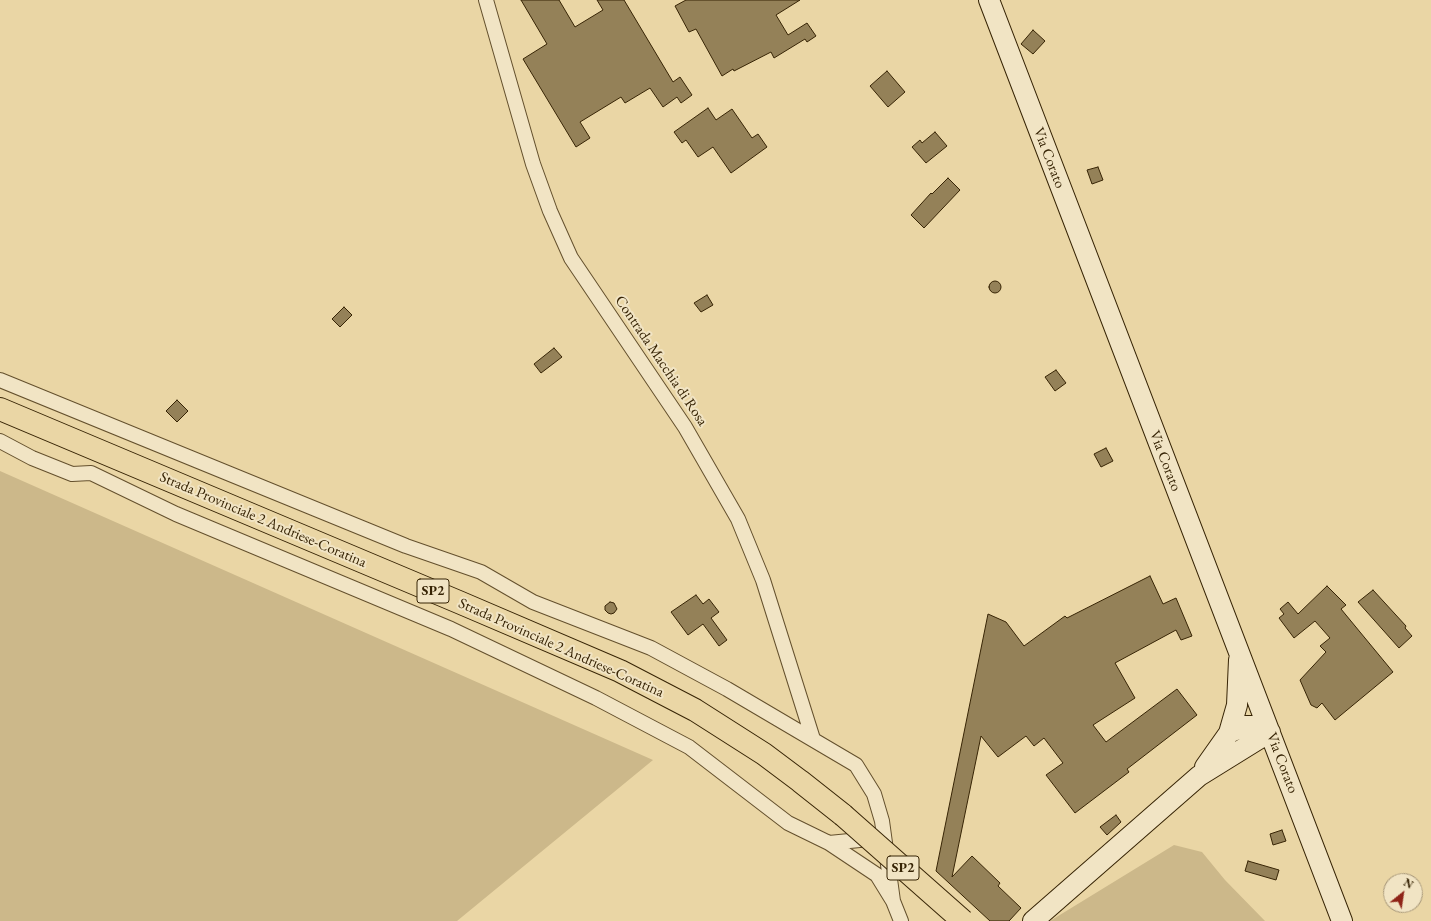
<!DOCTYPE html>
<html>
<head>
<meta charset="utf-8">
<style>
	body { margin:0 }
	#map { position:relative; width:1431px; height:921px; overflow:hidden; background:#ead6a5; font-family:"EB Garamond",serif }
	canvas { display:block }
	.north { position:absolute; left:1383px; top:873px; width:40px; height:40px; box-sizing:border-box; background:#f1e4c4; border:1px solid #a79778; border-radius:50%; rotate:30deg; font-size:11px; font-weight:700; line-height:16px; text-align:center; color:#372405 }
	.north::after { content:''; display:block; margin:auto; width:14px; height:18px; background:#8f2418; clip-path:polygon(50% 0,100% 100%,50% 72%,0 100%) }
</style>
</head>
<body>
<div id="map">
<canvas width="1431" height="921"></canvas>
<div class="north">N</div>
</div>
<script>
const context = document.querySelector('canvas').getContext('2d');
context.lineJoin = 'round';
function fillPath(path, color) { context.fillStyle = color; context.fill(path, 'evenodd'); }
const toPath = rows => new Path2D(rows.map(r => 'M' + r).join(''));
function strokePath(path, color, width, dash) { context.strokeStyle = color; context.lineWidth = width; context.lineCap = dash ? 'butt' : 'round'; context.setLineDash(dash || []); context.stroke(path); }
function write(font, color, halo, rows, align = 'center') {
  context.font = font + ' "EB Garamond",serif'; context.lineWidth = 4; context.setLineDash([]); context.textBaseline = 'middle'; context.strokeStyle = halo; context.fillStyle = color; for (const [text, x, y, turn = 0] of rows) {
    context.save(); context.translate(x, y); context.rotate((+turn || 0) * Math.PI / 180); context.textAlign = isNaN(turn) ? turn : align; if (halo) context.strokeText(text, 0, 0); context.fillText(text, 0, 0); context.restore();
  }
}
fillPath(toPath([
	[0,471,653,760,457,921,0,921],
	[1174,845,1202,852,1225,880,1265,921,1050,921]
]), '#ccb88a');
const building = toPath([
	[521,0,559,0,575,27,603,10,597,0,624,0,673,82,680,77,692,95,681,103,677,97,663,107,650,88,625,103,621,97,580,122,590,138,576,147,523,59,547,44,521,0],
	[686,0,800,0,776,15,788,35,807,23,816,36,807,42,805,39,774,58,771,52,734,71,733,69,722,76,696,29,689,32,675,6,686,0],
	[1033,30,1045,41,1033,54,1021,44,1033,30],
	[887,71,905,92,888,107,870,86,887,71],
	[708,108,716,120,732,109,752,138,758,134,767,147,731,173,713,147,698,157,686,140,682,143,674,132,708,108],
	[935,132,947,146,926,163,912,147,920,140,922,143,935,132],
	[1098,167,1103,180,1092,184,1087,170,1098,167],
	[948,178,960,190,924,228,911,215,931,193,932,194,948,178],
	'989 287a6 6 0 1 1 12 0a6 6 0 1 1-12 0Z',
	[707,295,713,305,701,312,694,303,707,295],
	[344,307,352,315,340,327,332,319,344,307],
	[554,348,562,357,541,373,534,364,554,348],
	[1056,370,1066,383,1055,391,1045,377,1056,370],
	[177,400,188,411,177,422,166,411,177,400],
	[1106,448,1113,461,1101,467,1094,454,1106,448],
	[1150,576,1163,604,1176,598,1192,636,1181,640,1176,630,1115,663,1135,698,1093,725,1106,742,1177,689,1197,715,1127,769,1129,772,1075,813,1046,775,1063,763,1044,738,1034,746,1026,736,998,757,981,736,952,877,972,856,1000,883,998,886,1021,908,1009,921,990,921,936,871,988,614,1006,622,1024,646,1065,616,1067,618,1150,576],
	[1327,586,1346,605,1341,609,1393,672,1335,720,1322,703,1317,708,1311,705,1300,680,1326,652,1320,646,1330,638,1315,621,1294,638,1279,618,1284,614,1280,609,1288,602,1298,614,1327,586],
	[1373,590,1406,626,1405,628,1412,636,1399,648,1358,602,1373,590],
	[696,595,703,604,709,599,719,612,711,618,727,640,719,646,703,624,688,635,671,612,696,595],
	[610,602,614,603,617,609,614,613,611,614,608,613,605,610,605,606,610,602],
	[1116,815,1121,822,1107,835,1100,827,1116,815],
	[1282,830,1286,841,1273,845,1270,834,1282,830],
	[1248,861,1279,870,1276,880,1245,871,1248,861]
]);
fillPath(building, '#948158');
strokePath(building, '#372405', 1);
const street = toPath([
	[486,0,533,164,550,211,571,258,685,427,738,519,763,580,813,739],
	[0,380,406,546,481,572,533,602,651,648,727,689,856,765,874,794,882,821,893,901],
	[0,441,32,458,72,474,91,473,176,514,451,629,596,698,689,747,788,823,829,843,870,839,872,836],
	[829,843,877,875,893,901,901,921]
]);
const secondary = toPath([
	[989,0,1342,921],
	[1229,733,1244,726,1257,726,1270,732],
	[1205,767,1229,733,1237,705,1239,660],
	[1033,921,1199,776,1270,732]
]);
const primary = toPath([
	[0,409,461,603,620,671,695,710,764,754,800,781,843,815]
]);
strokePath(street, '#64502d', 16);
strokePath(secondary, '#372405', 22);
strokePath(primary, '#372405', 24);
strokePath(street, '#f1e4c4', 14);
strokePath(secondary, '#f1e4c4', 20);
strokePath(primary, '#ead6a5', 22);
const primaryBridge = toPath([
	[843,815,963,921]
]);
strokePath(primaryBridge, '#372405', 24, []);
strokePath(primaryBridge, '#ead6a5', 22);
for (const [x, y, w] of [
	[433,591,32],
	[903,868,32]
]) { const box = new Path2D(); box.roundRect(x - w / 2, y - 12, w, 24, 3); context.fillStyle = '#f1e4c4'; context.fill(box); strokePath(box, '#372405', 1); }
write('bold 14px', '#372405', null, [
	["SP2",433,591],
	["SP2",903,868]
]);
write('15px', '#372405', '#f1e4c4', [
	["Via Corato",1049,158,69],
	["Contrada Macchia di Rosa",661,361,56],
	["Via Corato",1165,461,69],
	["Strada Provinciale 2 Andriese-Coratina",263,520,23],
	["Strada Provinciale 2 Andriese-Coratina",561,648,24],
	["Via Corato",1282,763,69]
]);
</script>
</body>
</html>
